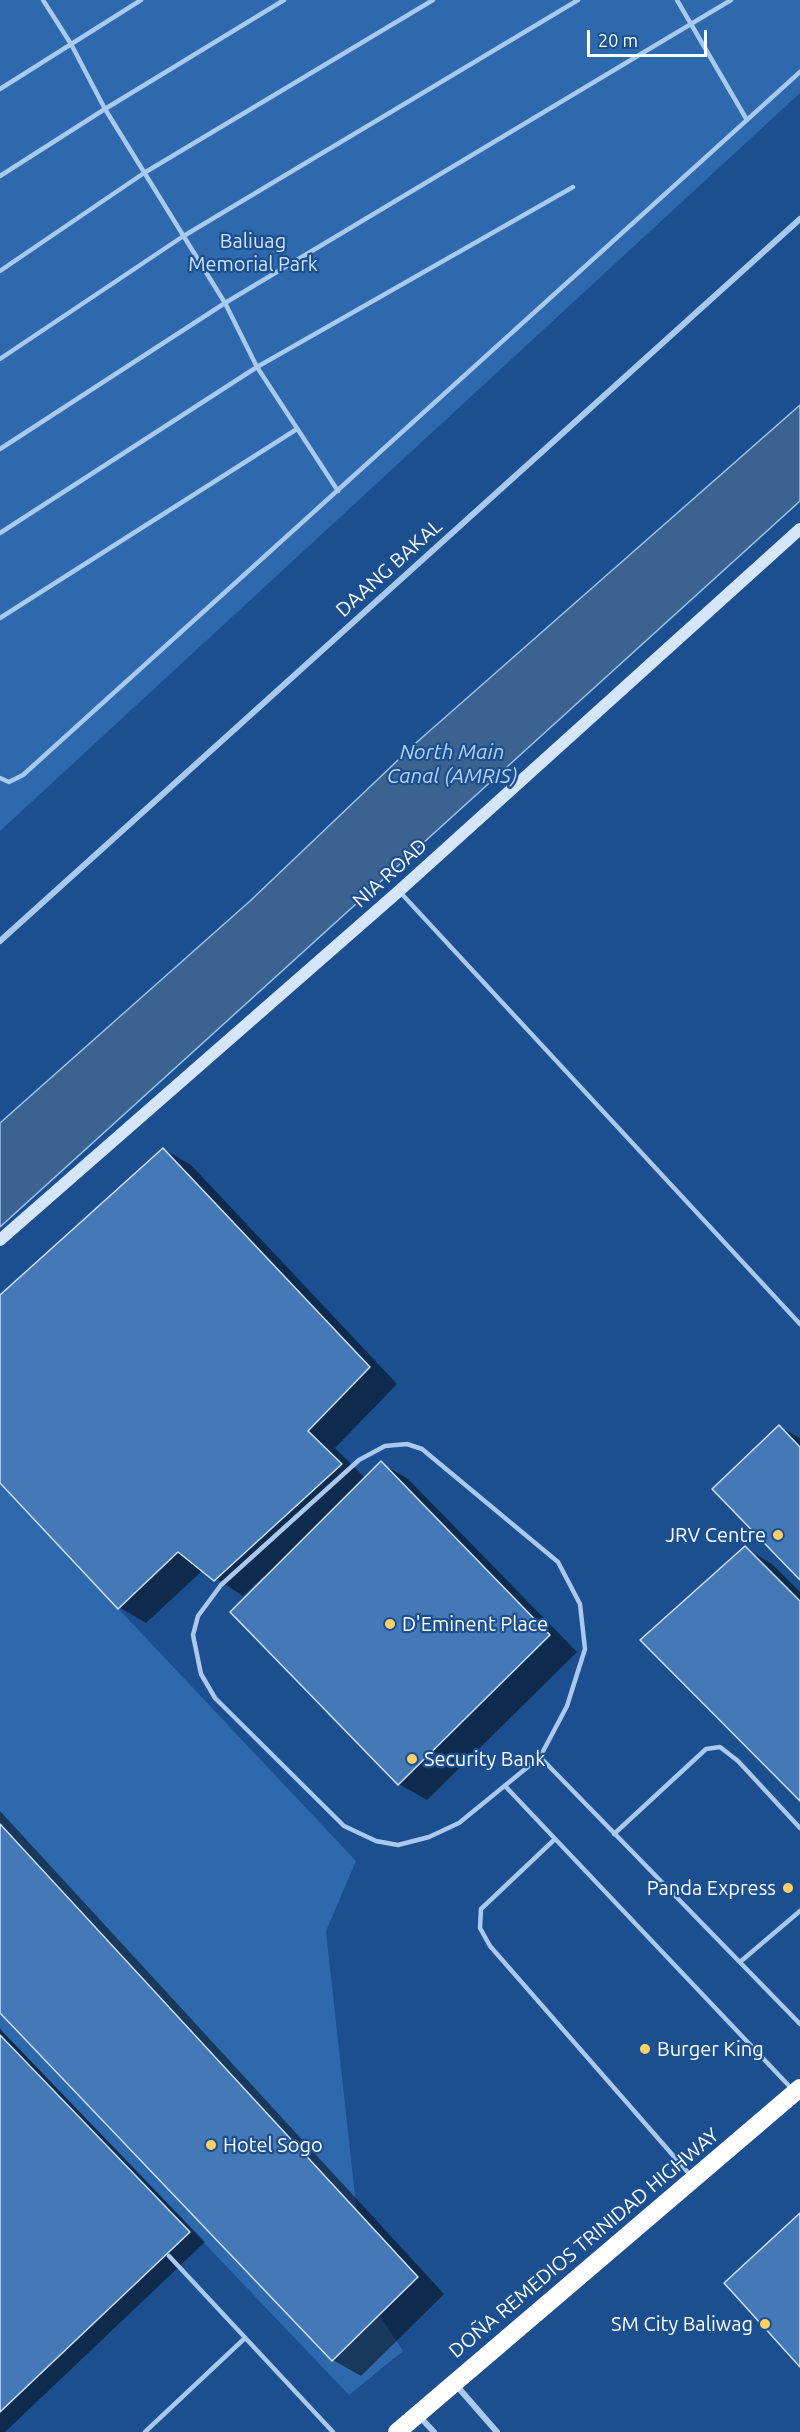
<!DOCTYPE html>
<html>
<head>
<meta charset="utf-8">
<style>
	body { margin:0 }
	#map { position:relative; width:800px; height:2432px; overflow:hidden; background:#1b4f8f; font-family:Ubuntu,sans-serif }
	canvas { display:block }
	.scale { position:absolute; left:587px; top:30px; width:120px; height:27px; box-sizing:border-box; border:3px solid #fff; border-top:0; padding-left:8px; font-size:18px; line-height:21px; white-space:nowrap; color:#fff; -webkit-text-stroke:4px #1b4f8f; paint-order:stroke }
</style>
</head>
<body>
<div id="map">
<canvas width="800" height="2432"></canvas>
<div class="scale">20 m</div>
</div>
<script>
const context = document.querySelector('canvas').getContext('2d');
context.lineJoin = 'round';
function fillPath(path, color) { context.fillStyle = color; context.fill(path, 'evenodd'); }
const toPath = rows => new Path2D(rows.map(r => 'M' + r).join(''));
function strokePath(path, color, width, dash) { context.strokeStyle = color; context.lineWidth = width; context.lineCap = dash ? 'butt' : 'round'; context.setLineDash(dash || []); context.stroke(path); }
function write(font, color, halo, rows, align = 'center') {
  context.font = font + ' Ubuntu,sans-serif'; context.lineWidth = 4.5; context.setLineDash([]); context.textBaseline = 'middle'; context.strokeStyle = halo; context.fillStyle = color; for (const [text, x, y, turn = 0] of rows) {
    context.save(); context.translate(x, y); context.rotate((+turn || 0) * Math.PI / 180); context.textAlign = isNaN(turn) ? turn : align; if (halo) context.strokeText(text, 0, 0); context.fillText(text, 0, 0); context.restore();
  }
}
fillPath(toPath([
	[0,0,800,0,800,93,0,831],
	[0,1483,356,1861,326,1931,359,2232,363,2290,403,2351,349,2395,0,2029]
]), '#2e69ad');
const water = toPath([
	[800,405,800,501,0,1227,0,1123,250,901,417,742,800,405]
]);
fillPath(water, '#3c6290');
strokePath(water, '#9cc4f0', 1.5);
fillPath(toPath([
	[163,1149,191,1165,397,1384,335,1448,365,1478,381,1463,408,1479,577,1652,427,1800,399,1784,232,1612,266,1578,264,1576,243,1596,203,1570,146,1623,119,1607,0,1481,0,1297],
	[779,1427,800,1438,800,1578],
	[745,1548,772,1564,800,1592,800,1799],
	[0,1811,444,2294,361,2376,333,2360,0,2011],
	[0,2029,205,2242,5,2432,0,2432]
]), '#0007');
const building = toPath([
	[163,1148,370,1367,308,1431,342,1464,214,1581,178,1552,118,1609,0,1483,0,1295,163,1148],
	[779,1425,800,1447,800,1580,712,1489,779,1425],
	[381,1461,550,1635,398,1785,230,1612,381,1461],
	[745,1546,800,1601,800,1801,640,1640,745,1546],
	[0,1824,418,2277,332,2361,0,2013,0,1824],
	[0,2035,190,2232,0,2412,0,2035],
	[800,2213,800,2367,724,2283,800,2213]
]);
fillPath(building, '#4478b7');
strokePath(building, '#cfe3fa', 1.5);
strokePath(toPath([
	[43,0,71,44,105,109,225,303,257,367,338,491],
	[677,0,747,120],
	[0,89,141,0],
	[0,176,105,109,284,0],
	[0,271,144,173,433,0],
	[0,359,182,237,578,0],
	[0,449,225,303,731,0],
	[0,533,257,367,573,187],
	[0,618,297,429],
	[0,778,9,782,23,775,800,72],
	[399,891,800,1324],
	[407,1444,422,1449,558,1562,580,1604,585,1649,567,1706,540,1757,459,1823,429,1837,398,1845,376,1841,344,1826,215,1698,201,1674,193,1635,198,1616,221,1585,359,1460,385,1446,407,1444],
	[540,1757,800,2024],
	[506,1787,793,2090],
	[614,1834,706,1749,720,1747,738,1761,800,1828],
	[555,1839,481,1909,480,1928,490,1946,691,2176],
	[740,1962,800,1911],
	[169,2256,333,2432],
	[145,2432,245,2338]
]), '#a9c9ee', 4.5);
strokePath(toPath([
	[0,941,800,219],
	[456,2385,497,2432],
	[420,2417,434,2432]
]), '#a9c9ee', 6);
strokePath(toPath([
	[0,1240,399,891,800,529]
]), '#d6e6fa', 12);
strokePath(toPath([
	[397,2432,800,2088]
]), '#fff', 18);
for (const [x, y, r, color] of [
	[778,1535,6,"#ffd166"],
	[390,1624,6,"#ffd166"],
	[412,1759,6,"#ffd166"],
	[788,1888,6,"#ffd166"],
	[645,2049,6,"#ffd166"],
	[211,2145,6,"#ffd166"],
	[765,2324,6,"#ffd166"]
]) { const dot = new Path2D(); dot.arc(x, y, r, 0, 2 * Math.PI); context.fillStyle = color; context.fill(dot); strokePath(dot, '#1b4f8f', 2); }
write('20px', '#cfe3fa', '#1b4f8f', [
	["Baliuag",253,241],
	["Memorial Park",253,264]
]);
write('20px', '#fff', '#1b4f8f', [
	["DAANG BAKAL",389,568,-42],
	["NIA ROAD",390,873,-42],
	["DOÑA REMEDIOS TRINIDAD HIGHWAY",584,2243,-40]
]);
write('20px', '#fff', '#1b4f8f', [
	["JRV Centre",766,1535,"right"],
	["D'Eminent Place",402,1624],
	["Security Bank",424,1759],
	["Panda Express",776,1888,"right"],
	["Burger King",657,2049],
	["Hotel Sogo",223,2145],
	["SM City Baliwag",753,2324,"right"]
], 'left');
write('italic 21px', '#b5d3f5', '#1b4f8f', [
	["North Main",452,752],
	["Canal (AMRIS)",452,776]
]);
</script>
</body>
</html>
